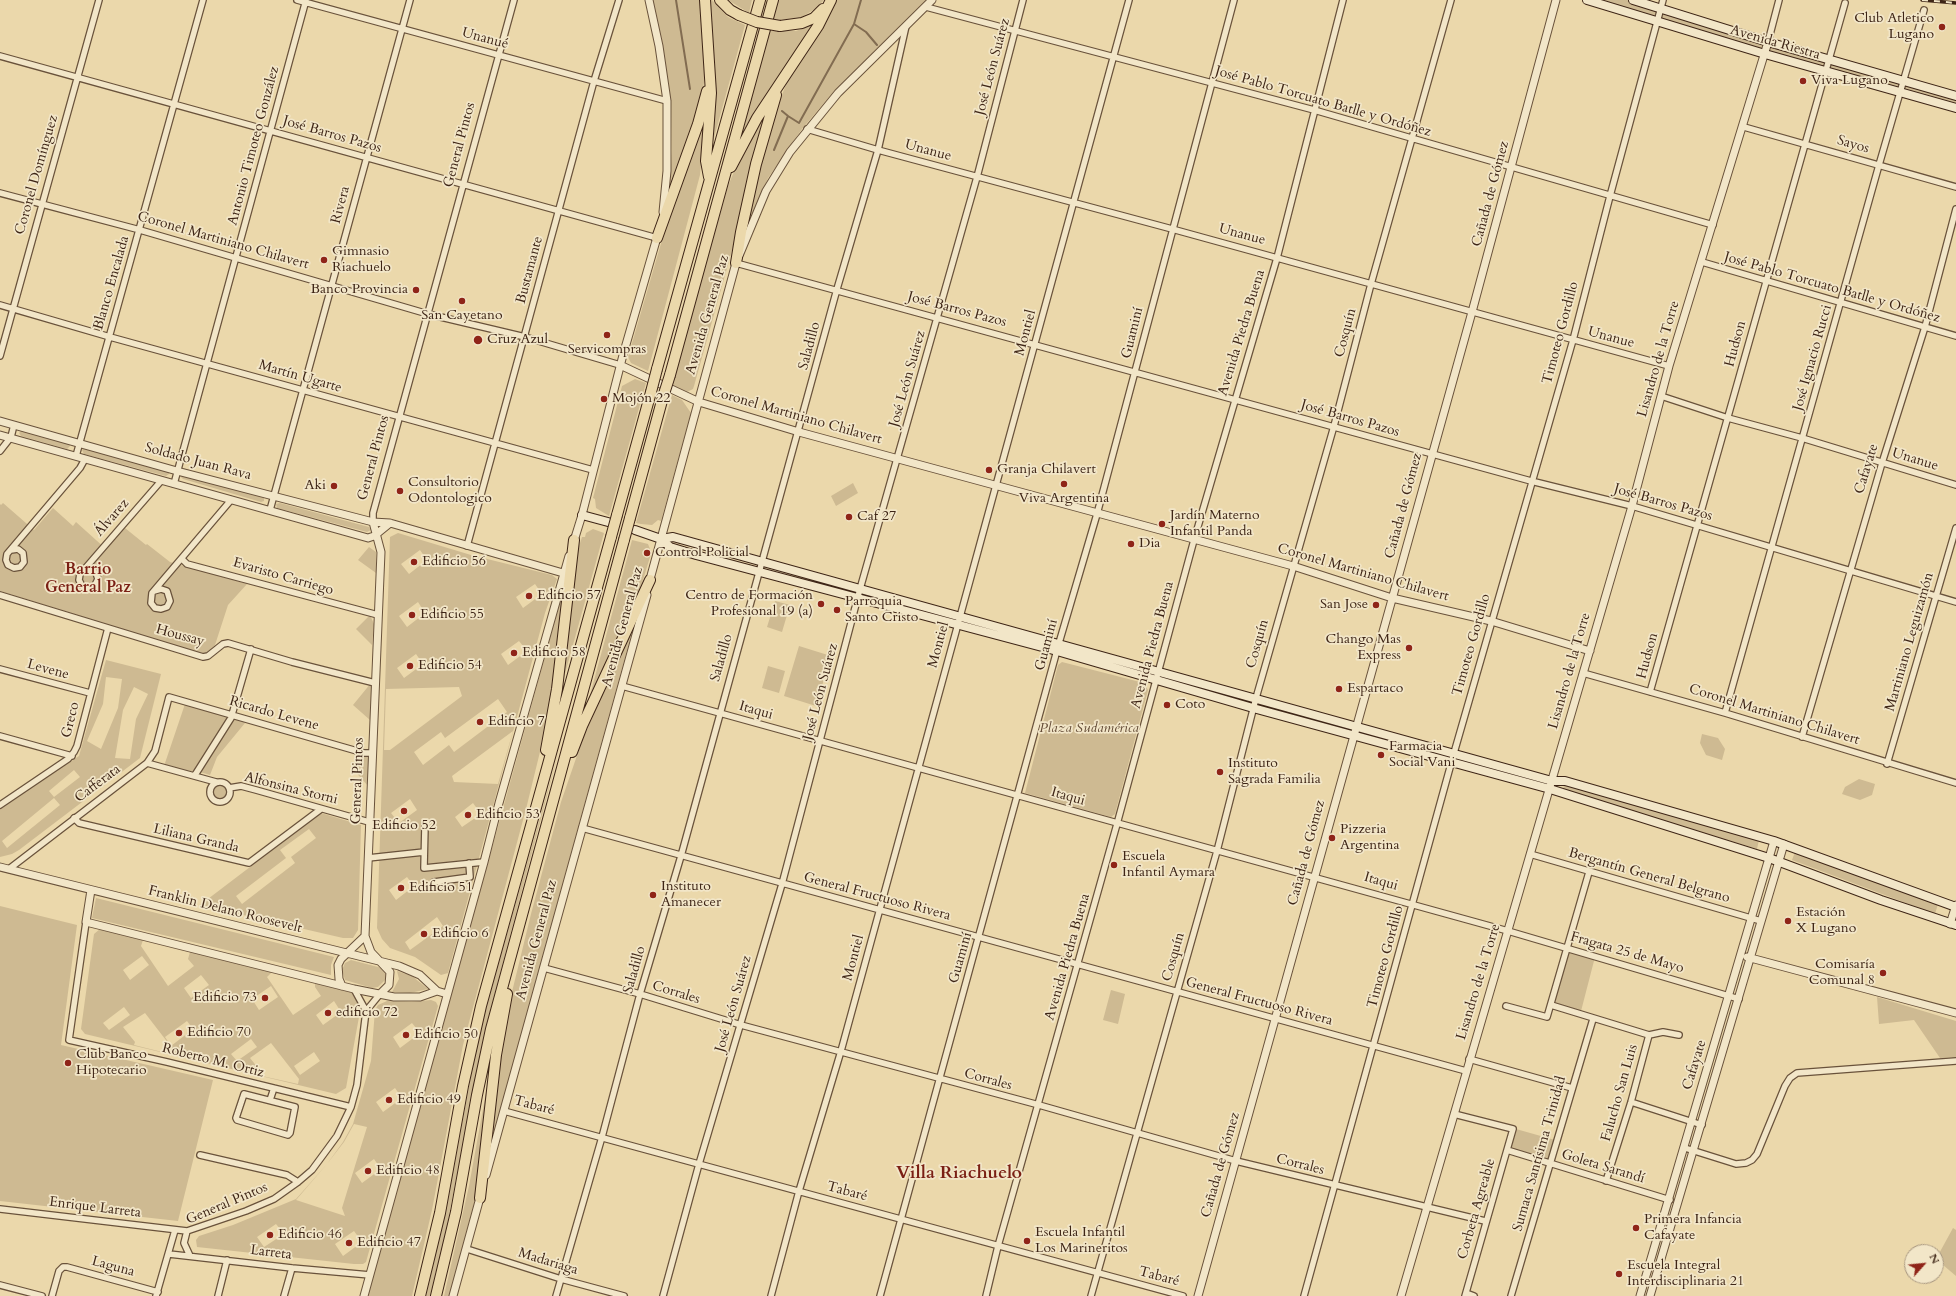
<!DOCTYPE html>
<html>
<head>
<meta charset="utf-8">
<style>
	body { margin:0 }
	#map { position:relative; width:1956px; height:1296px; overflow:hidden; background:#ebd8ab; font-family:Cardo,serif }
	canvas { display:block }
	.north { position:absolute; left:1904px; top:1244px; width:40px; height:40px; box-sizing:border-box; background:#f2e6c8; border:1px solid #aa9981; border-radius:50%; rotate:63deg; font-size:11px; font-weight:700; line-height:16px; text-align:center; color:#3e2516 }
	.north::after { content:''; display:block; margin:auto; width:14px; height:18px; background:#8f2418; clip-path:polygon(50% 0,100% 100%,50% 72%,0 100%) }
</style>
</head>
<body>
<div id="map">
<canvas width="1956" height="1296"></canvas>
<div class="north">N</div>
</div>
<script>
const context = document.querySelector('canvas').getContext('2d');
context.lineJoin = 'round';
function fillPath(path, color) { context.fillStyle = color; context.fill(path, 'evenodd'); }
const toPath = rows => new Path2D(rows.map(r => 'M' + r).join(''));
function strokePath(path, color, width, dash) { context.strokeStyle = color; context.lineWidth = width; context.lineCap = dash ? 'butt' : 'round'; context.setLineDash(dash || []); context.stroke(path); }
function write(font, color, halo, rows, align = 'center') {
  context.font = font + ' Cardo,serif'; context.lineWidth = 3.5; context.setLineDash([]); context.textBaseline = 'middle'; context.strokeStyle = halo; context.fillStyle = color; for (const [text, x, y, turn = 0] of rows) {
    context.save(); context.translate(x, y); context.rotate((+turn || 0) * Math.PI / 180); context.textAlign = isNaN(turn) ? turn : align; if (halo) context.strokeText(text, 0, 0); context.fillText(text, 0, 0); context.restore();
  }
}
fillPath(toPath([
	[653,0,702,0,706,68,701,104,669,196,672,151,671,102,663,45],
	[710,0,712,0,728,17,745,25,711,149,715,105,715,69],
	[728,0,752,0,749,13],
	[777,0,824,0,815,9,802,17,780,20,771,19],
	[836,0,927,0,835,90,802,129,768,178,745,234,759,167,776,110,787,82,824,24],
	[1587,0,1633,0,1956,96,1956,108],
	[814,24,734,155,768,31,796,31],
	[707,103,700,175,648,371,631,363,628,357,662,240],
	[767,108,734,243,694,386,693,389,687,392,672,385,728,186,741,155],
	[635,379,646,383,609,516,596,508,595,499,593,498,622,386],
	[672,395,682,400,691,413,661,521,658,520,652,525,641,524,636,523],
	[22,430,69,443,70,446,67,449,21,436,19,433],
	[84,448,169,472,169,474,166,476,84,454,82,450],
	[183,474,264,497,264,501,261,502,183,479,180,476],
	[853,483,858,493,836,506,831,496],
	[3,503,34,530,53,508,73,526,76,522,106,549,125,528,146,545,147,544,170,562,247,584,228,605,215,645,207,653,201,654,0,591,0,504,1,505],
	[280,503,369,527,371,530,367,532,277,508,276,504],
	[593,529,604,533,558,699,578,549,582,537,585,537,586,533],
	[398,533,471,555,552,575,557,579,545,613,448,973,441,975,415,957,390,948,382,939,377,928,390,537],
	[420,550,427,560,409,574,401,564],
	[535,584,542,594,523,608,516,597],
	[418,602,425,613,407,627,399,616],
	[519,641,527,651,508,665,501,654],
	[416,654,423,664,404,678,397,668],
	[459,687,462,696,390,750,384,750,386,689],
	[498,699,507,712,454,752,449,745,423,765,414,752,441,732,445,738],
	[513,731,498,784,454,782,452,776],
	[410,799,417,810,399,823,391,813],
	[473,803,481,814,462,827,455,817],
	[407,877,414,886,396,900,389,890],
	[437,917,443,926,410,950,405,942],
	[632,540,648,544,650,549,646,548,645,556,648,557,649,553,651,554,637,599,587,706],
	[369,547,376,552,376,573,358,560],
	[564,588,566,588,549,715,527,805,463,1045,432,1210,412,1296,368,1296],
	[775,601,790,605,782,632,767,627],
	[637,614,488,1154,497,1075,511,996,531,914,561,802,582,741,612,673],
	[370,615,374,624,372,645,356,629],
	[799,646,831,656,816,706,784,696],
	[106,660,161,674,140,758,19,850,12,854,0,857,0,808,79,756],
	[106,677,122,679,118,708,101,749,87,741,103,704],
	[134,687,148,694,136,719,130,759,115,758,123,710],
	[74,770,80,777,54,797,49,791],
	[54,798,60,805,7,848,2,841],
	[1062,662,1144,683,1148,690,1115,814,1111,817,1025,793,1058,665],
	[768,666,785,671,779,693,762,688],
	[371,683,372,688,370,720,353,705],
	[185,704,230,717,195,772,164,766],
	[233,718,237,718,245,723,217,757,210,775,200,772,200,770],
	[1702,734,1718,738,1725,749,1722,760,1706,755,1700,743],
	[560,747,484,1034,446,1231,430,1296,426,1296,448,1199,479,1033],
	[366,754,369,758,368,786,353,769],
	[1859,779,1875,784,1872,795,1860,800,1842,794,1845,787],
	'212 791a8 8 0 1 1 16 0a8 8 0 1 1-16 0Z',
	[1564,784,1759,840,1757,849,1563,790],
	[321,813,361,825,358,930,353,938,343,938,200,905],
	[309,829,316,838,291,857,295,863,242,904,236,896,286,858,280,850],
	[1795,852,1938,904,1935,914,1792,860],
	[96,898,334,957,331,965,331,975,92,918],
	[0,906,77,925,61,1045,213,1080,178,1221,0,1201],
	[100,929,351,992,360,1007,359,1017,346,1088,336,1094,85,1034,81,1029,94,934],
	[143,940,190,952,188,959,194,966,168,986,141,946],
	[142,956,149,965,130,980,123,970],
	[272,972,315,983,315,987,321,996,293,1015,267,977],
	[201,975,209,985,191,998,184,988],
	[271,986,278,997,259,1010,252,999],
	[334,1001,341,1012,323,1025,316,1015],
	[124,1007,130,1015,109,1030,103,1023],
	[145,1013,172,1048,170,1054,134,1045,135,1042,123,1027],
	[187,1021,193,1029,171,1046,165,1037],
	[251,1039,257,1047,237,1061,231,1054],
	[271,1043,299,1079,298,1084,262,1076,262,1073,250,1058],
	[314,1052,320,1061,300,1075,294,1066],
	[1566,948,1595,957,1580,1015,1551,1005],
	[351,960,382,968,386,973,386,979,378,987,372,988,345,980,342,970,345,963],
	[397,971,412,976,428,989,410,993,392,992,399,979],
	[1111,990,1125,994,1118,1024,1103,1020],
	[1877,997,1956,1021,1956,1057,1940,1058,1914,1020,1879,1024],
	[431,1000,436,1002,438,1006,366,1262,363,1264,354,1264,197,1247,196,1240,199,1236,233,1225,296,1199,327,1164,343,1142,353,1124,371,1061,375,1010,378,1005,387,1001,412,1002],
	[412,1023,420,1033,400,1048,393,1037],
	[395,1088,402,1098,383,1112,376,1102],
	[354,1124,367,1127,342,1208,345,1216,296,1200,327,1164,344,1142],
	[374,1159,381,1169,362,1183,355,1173],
	[276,1224,284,1234,264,1247,257,1237],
	[354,1231,362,1242,343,1256,335,1244],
	[492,1059,475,1200,449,1296,444,1296,469,1186],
	[1516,1129,1555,1140,1550,1160,1511,1149],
	[1953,1228,1956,1230,1956,1276,1936,1259]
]), '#ceba92');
strokePath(toPath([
	[676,0,690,89],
	[854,24,866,32,877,45],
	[782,111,788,116],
	[774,150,788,116,799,123,854,24,861,0]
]), '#826c51', 2);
const minor = toPath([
	[297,0,667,101],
	[926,7,1314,110,1713,225],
	[1768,42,1779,0],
	[0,56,657,238],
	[1744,127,1956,187],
	[807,129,878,150,1172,229,1669,366],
	[0,193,140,230,428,314,525,337,620,365],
	[1702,262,1956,336],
	[736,263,1531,481,1632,506,1956,602],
	[0,305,110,337,593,470],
	[0,356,99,0],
	[1661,396,1728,418,1802,438,1956,485],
	[0,451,11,437,14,425],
	[76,456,203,0],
	[174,484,306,0],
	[270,510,410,0],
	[373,522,373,513,514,0],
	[467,546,594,81,619,0],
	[11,550,18,549,23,553,24,562,20,567,14,568,8,565,6,560,7,554,80,468,85,459],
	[182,559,187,564,378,615],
	[82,572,88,569,96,573,98,579,94,587,88,588,82,586,79,580,80,574,82,572,121,527,161,481],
	[154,591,161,589,167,591,170,601,167,607,161,609,155,608,151,603,152,593,231,500],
	[0,595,203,657,208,656,223,644,228,643,292,662,375,683],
	[0,669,90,693],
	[1583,673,1725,713,1956,783],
	[622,686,1508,931,1739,999],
	[1650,692,1845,3],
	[1725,713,1879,165,1924,10],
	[0,736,72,756],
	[1802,737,1882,463,1925,327,1956,209],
	[147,763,216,782],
	[1887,764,1956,528],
	[195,775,231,718,251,649],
	'210 792a10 10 0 1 1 20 0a10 10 0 1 1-20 0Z',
	[229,788,241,786,256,790,369,822],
	[0,805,68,759,74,752,77,746,108,628],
	[74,818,79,823,249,863,321,809],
	[425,825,424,868,484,862],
	[582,828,1466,1071],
	[1530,854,1761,921],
	[368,858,424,852],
	[9,869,147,763,155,751,169,697,364,753,372,753],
	[434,882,470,877,469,863],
	[86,922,69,1040,167,1062,351,1107],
	[544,968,640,994,741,1025,1039,1105,1236,1161,1485,1221],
	[354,989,366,1011],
	[1551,1005,1649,1035,1663,1032,1679,1035],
	[1506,1006,1547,1017,1589,872],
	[1469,1059,1572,1088],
	[244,1094,295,1107,290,1133,288,1135,237,1120,236,1118,244,1094],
	[270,1100,274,1088],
	[1631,1102,1702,1125],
	[504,1111,1183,1296],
	[1454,1114,1513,1129,1465,1296],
	[1685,1148,1736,1164,1746,1163,1752,1160,1757,1154,1785,1086,1790,1078,1797,1073,1956,1061],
	[1507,1150,1670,1200],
	[200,1155,287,1175,298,1182],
	[1606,1181,1631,1102,1649,1035],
	[0,1209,187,1231,246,1211,274,1199,298,1182,312,1170,337,1136,351,1107,357,1085,366,1011,380,994],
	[187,1231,184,1243,190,1256],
	[467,1249,561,1279,624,1296],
	[169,1254,292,1268,370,1275],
	[0,1285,42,1296],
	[1466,1293,1474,1296],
	[52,1296,59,1271,63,1267,67,1267,158,1292],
	[156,1296,175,1230],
	[218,1296,227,1260],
	[284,1296,292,1268],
	[556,1296,602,1137,640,994,681,856,837,289,878,150,906,26],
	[663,1296,699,1164,782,884,860,589,977,177,1023,0],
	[771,1296,799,1191,841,1051,1129,0],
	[880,1296,1059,643,1097,514,1234,0],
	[986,1296,998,1246,1117,824,1194,540,1277,258,1343,0],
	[1091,1296,1217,851,1256,698,1334,426,1371,284,1451,0],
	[1304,1296,1454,753,1573,340,1610,196,1663,0],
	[1511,1296,1593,1019]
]);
const tertiary = toPath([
	[649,0,659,46,667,101,667,171,663,212],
	[620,365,699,402,799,432,1293,566,1392,598,1491,621,1590,651],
	[0,421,177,471,373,522,390,523],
	[0,435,368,538,374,536,390,523,563,573],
	[373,522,381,552,365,936,371,952,390,972,389,985,380,994],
	[573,544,582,515,623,355,658,234],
	[649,583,736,263,766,191,790,152,838,93,932,0],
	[0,867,399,966,420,975,437,991,447,994],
	[91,890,86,922,354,989,394,997,420,997,437,991],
	[1950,924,1956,905],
	[1747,957,1956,1013],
	[342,986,339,979,338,965,341,959,365,936],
	[486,1175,647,595],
	[364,1296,484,862,499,803,569,556],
	[453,1296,481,1194],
	[1198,1296,1472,312,1556,0],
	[1401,1296,1632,506,1669,366,1768,42],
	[1640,1296,1774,841],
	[1650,1296,1784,844]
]);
const secondary = toPath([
	[1587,0,1765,54,1956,108],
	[1633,0,1768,42,1956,96],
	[582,515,608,522],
	[635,530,661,539,670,547,696,555,1057,651,1253,708,1550,789,1769,858,1881,900,1956,925],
	[661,539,673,537,1552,781,1565,781,1774,841,1956,907]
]);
const motorway = toPath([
	[705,0,711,93,706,161,709,177],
	[720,0,730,10,739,15],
	[780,26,802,23,814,18,823,9],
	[731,167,757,118,818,26,831,0],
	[657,238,698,124,707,91],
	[736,263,741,232,756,164,776,95],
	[657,369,760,0],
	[670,375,773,0],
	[617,515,651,392],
	[630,518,663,397],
	[546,750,557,689,574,540],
	[572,752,582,726,650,580],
	[480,1198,496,1055,507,994],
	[420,1296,440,1213,463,1086,481,1006,611,537],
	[436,1296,456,1212,477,1095,491,1029,624,540]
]);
strokePath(minor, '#69523b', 8);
strokePath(tertiary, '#69523b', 9);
strokePath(secondary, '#3e2516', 10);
strokePath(motorway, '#3e2516', 12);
strokePath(minor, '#f2e6c8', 5.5);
strokePath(tertiary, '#f2e6c8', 7);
strokePath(secondary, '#f2e6c8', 8);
strokePath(motorway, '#ebd8ab', 10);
const rail = toPath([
	[1922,0,1956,3]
]);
strokePath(rail, '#3e2516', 3.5);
strokePath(rail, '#f2e6c8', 2, [6]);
const motorwayBridge = toPath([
	[739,15,757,22,780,26],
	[651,392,657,369],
	[663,397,670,375],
	[611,537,617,515],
	[624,540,630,518]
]);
strokePath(motorwayBridge, '#3e2516', 12, []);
strokePath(motorwayBridge, '#ebd8ab', 10);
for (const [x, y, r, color] of [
	[1942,27,4,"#8f2418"],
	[1803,81,4,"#8f2418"],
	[324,260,4,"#8f2418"],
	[416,290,4,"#8f2418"],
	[462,301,4,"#8f2418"],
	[607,335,4,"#8f2418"],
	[478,340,5,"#8f2418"],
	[604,399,4,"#8f2418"],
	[989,470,4,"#8f2418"],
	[1064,484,4,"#8f2418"],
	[334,486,4,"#8f2418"],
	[400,491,4,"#8f2418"],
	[849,517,4,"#8f2418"],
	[1162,524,4,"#8f2418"],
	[1131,544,4,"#8f2418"],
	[647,553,4,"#8f2418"],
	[414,562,4,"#8f2418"],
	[529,596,4,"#8f2418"],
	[821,604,4,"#8f2418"],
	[1376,605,4,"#8f2418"],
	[837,610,4,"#8f2418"],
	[412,615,4,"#8f2418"],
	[1409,648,4,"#8f2418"],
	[514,653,4,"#8f2418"],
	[410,666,4,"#8f2418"],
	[1339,689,4,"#8f2418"],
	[1167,705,4,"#8f2418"],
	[480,722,4,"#8f2418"],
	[1381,755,4,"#8f2418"],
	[1220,772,4,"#8f2418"],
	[404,811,4,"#8f2418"],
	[468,815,4,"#8f2418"],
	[1332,838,4,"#8f2418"],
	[1114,865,4,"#8f2418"],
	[401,888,4,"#8f2418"],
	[653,895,4,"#8f2418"],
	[1788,921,4,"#8f2418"],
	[424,934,4,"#8f2418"],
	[1883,973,4,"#8f2418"],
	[265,998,4,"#8f2418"],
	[328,1013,4,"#8f2418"],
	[179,1033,4,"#8f2418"],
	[406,1035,4,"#8f2418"],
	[68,1063,4,"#8f2418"],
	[389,1100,4,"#8f2418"],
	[368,1171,4,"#8f2418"],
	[1636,1228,4,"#8f2418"],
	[270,1235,4,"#8f2418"],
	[1027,1241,4,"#8f2418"],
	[349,1243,4,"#8f2418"],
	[1619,1274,4,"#8f2418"]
]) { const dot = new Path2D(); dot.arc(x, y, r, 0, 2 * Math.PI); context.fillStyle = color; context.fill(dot); strokePath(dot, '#f2e6c8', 1.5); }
write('14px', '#3e2516', '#f2e6c8', [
	["Club Atletico",1934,19,"right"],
	["Lugano",1934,35,"right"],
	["Viva Lugano",1811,81],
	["Gimnasio",332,252],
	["Riachuelo",332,268],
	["Banco Provincia",408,290,"right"],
	["San Cayetano",462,316,"center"],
	["Cruz Azul",487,340],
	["Servicompras",607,350,"center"],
	["Mojón 22",612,399],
	["Granja Chilavert",997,470],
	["Consultorio",408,483],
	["Odontologico",408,499],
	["Aki",326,486,"right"],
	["Viva Argentina",1064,499,"center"],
	["Jardín Materno",1170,516],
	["Infantil Panda",1170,532],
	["Caf 27",857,517],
	["Dia",1139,544],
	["Control Policial",655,553],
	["Edificio 56",422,562],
	["Edificio 57",537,596],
	["Centro de Formación",813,596,"right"],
	["Profesional 19 (a)",813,612,"right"],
	["Parroquia",845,602],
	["Santo Cristo",845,618],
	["San Jose",1368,605,"right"],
	["Edificio 55",420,615],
	["Chango Mas",1401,640,"right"],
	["Express",1401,656,"right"],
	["Edificio 58",522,653],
	["Edificio 54",418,666],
	["Espartaco",1347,689],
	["Coto",1175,705],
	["Edificio 7",488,722],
	["Farmacia",1389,747],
	["Social Vani",1389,763],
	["Instituto",1228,764],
	["Sagrada Familia",1228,780],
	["Edificio 53",476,815],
	["Edificio 52",404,826,"center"],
	["Pizzeria",1340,830],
	["Argentina",1340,846],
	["Escuela",1122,857],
	["Infantil Aymara",1122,873],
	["Instituto",661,887],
	["Amanecer",661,903],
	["Edificio 51",409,888],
	["Estación",1796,913],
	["X Lugano",1796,929],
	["Edificio 6",432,934],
	["Comisaría",1875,965,"right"],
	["Comunal 8",1875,981,"right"],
	["Edificio 73",257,998,"right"],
	["edificio 72",336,1013],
	["Edificio 70",187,1033],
	["Edificio 50",414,1035],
	["Club Banco",76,1055],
	["Hipotecario",76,1071],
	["Edificio 49",397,1100],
	["Edificio 48",376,1171],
	["Primera Infancia",1644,1220],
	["Cafayate",1644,1236],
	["Escuela Infantil",1035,1233],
	["Los Marineritos",1035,1249],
	["Edificio 46",278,1235],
	["Edificio 47",357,1243],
	["Escuela Integral",1627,1266],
	["Interdisciplinaria 21",1627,1282]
], 'left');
write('14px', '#3e2516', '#f2e6c8', [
	["Unanué",485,39,15],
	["Avenida Riestra",1775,43,16],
	["José León Suárez",993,67,-75],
	["José Pablo Torcuato Batlle y Ordóñez",1323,102,16],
	["José Barros Pazos",332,135,16],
	["General Pintos",460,145,-75],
	["Sayos",1853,145,16],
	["Antonio Timoteo González",254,146,-75],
	["Unanue",928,151,15],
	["Coronel Domínguez",37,175,-74],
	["Cañada de Gómez",1491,194,-75],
	["Rivera",341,205,-75],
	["Unanue",1242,235,15],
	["Coronel Martiniano Chilavert",223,241,16],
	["Bustamante",530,270,-75],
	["Blanco Encalada",112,283,-74],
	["José Pablo Torcuato Batlle y Ordóñez",1832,288,16],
	["José Barros Pazos",957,310,15],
	["Avenida General Paz",708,315,-74],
	["Montiel",1026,333,-75],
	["Guaminí",1133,333,-76],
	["Avenida Piedra Buena",1242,333,-73],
	["Cosquín",1346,333,-75],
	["Timoteo Gordillo",1561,333,-75],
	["Unanue",1611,338,15],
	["Hudson",1736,344,-75],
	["Saladillo",810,346,-75],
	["José Ignacio Rucci",1813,358,-74],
	["Lisandro de la Torre",1659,359,-74],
	["Martín Ugarte",300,377,16],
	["José León Suárez",908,379,-74],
	["Coronel Martiniano Chilavert",796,416,16],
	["José Barros Pazos",1350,419,16],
	["General Pintos",374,458,-75],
	["Unanue",1915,460,17],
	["Soldado Juan Rava",198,462,15],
	["Cafayate",1867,469,-73],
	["José Barros Pazos",1663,503,16],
	["Cañada de Gómez",1404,506,-75],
	["Álvarez",112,518,-49],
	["Coronel Martiniano Chilavert",1363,573,16],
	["Evaristo Carriego",283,577,16],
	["Avenida General Paz",623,627,-75],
	["Houssay",180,636,15],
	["Martiniano Leguizamón",1910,642,-74],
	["Cosquín",1258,644,-74],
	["Montiel",939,645,-75],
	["Guaminí",1047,645,-75],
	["Avenida Piedra Buena",1153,645,-75],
	["Timoteo Gordillo",1472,645,-74],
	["Hudson",1648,656,-75],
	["Saladillo",722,658,-74],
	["Levene",48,670,15],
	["Lisandro de la Torre",1570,671,-74],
	["José León Suárez",821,692,-75],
	["Itaqui",756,711,16],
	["Ricardo Levene",274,714,16],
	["Coronel Martiniano Chilavert",1774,715,17],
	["Greco",71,720,-76],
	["General Pintos",358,781,-88],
	["Cafferata",98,784,-37],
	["Alfonsina Storni",291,789,14],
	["Itaqui",1068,797,16],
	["Liliana Granda",196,839,13],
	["Cañada de Gómez",1307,853,-75],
	["Bergantín General Belgrano",1649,876,16],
	["Itaqui",1381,882,16],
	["General Fructuoso Rivera",877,897,15],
	["Franklin Delano Roosevelt",225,910,14],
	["Avenida General Paz",537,940,-75],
	["Fragata 25 de Mayo",1627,953,16],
	["Avenida Piedra Buena",1068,957,-74],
	["Cosquín",1174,957,-74],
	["Timoteo Gordillo",1386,957,-75],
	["Montiel",854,958,-75],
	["Guaminí",961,958,-74],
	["Saladillo",635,970,-74],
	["Lisandro de la Torre",1479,982,-73],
	["Corrales",676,993,17],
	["General Fructuoso Rivera",1259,1002,15],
	["José León Suárez",734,1004,-74],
	["Roberto M. Ortiz",213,1061,14],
	["Cafayate",1695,1065,-73],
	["Corrales",988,1080,15],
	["Falucho San Luis",1620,1093,-74],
	["Tabaré",534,1106,15],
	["Sumaca Santísima Trinidad",1540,1154,-74],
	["Cañada de Gómez",1221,1165,-74],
	["Corrales",1300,1165,14],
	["Goleta Sarandí",1603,1167,17],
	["Tabaré",847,1192,15],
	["General Pintos",227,1204,-23],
	["Enrique Larreta",95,1208,7],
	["Corbeta Agreable",1477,1209,-74],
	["Larreta",271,1253,7],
	["Madariaga",548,1262,17],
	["Laguna",113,1267,15],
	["Tabaré",1159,1277,15]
]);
write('italic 14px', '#624a35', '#f2e6c8', [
	["Plaza Sudamérica",1089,729]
]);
write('bold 16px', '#7a1f14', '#f2e6c8', [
	["Barrio",88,570],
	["General Paz",88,588]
]);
write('bold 18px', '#7a1f14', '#f2e6c8', [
	["Villa Riachuelo",959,1174]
]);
</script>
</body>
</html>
